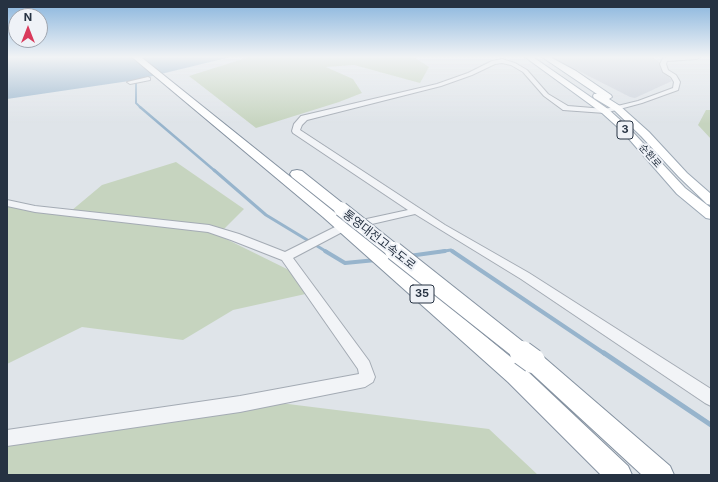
<!DOCTYPE html>
<html>
<head>
<meta charset="utf-8">
<style>
	body { margin:0 }
	#map { position:relative; width:718px; height:482px; overflow:hidden; background:#dfe4e9; font-family:Inter,sans-serif }
	canvas { display:block }
	.frame { position:absolute; inset:0; border:8px solid #263242; pointer-events:none }
	.north { position:absolute; left:8px; top:8px; width:40px; height:40px; box-sizing:border-box; background:#eff2f7; border:1px solid #9fa5af; border-radius:50%; rotate:0deg; font-size:11px; font-weight:700; line-height:16px; text-align:center; color:#263242 }
	.north::after { content:''; display:block; margin:auto; width:14px; height:18px; background:#d9395b; clip-path:polygon(50% 0,100% 100%,50% 72%,0 100%) }
</style>
</head>
<body>
<div id="map">
<canvas width="718" height="482"></canvas>
<div class="frame"></div>
<div class="north">N</div>
</div>
<script>
const context = document.querySelector('canvas').getContext('2d');
context.lineJoin = 'round';
function fillPath(path, color) { context.fillStyle = color; context.fill(path, 'evenodd'); }
const toPath = rows => new Path2D(rows.map(r => 'M' + r).join(''));
function strokePath(path, color, width, dash) { context.strokeStyle = color; context.lineWidth = width; context.lineCap = dash ? 'butt' : 'round'; context.setLineDash(dash || []); context.stroke(path); }
function write(font, color, halo, rows, align = 'center') {
  context.font = font + ' Inter,"Noto Sans KR",sans-serif'; context.lineWidth = 4; context.setLineDash([]); context.textBaseline = 'middle'; context.strokeStyle = halo; context.fillStyle = color; for (const [text, x, y, turn = 0] of rows) {
    context.save(); context.translate(x, y); context.rotate((+turn || 0) * Math.PI / 180); context.textAlign = isNaN(turn) ? turn : align; if (halo) context.strokeText(text, 0, 0); context.fillText(text, 0, 0); context.restore();
  }
}
fillPath(toPath([
	[551,57,652,57,658,61,672,81,635,98,630,97]
]), '#cdd3dc');
fillPath(toPath([
	[249,57,414,57,429,67,420,83,354,65,326,67,353,79,362,93,339,102,256,128,189,76],
	[706,110,711,110,711,139,698,125],
	[176,162,244,209,218,235,295,273,319,291,233,310,183,340,82,327,7,364,7,206,65,216,102,185],
	[272,402,489,429,538,475,7,475,7,436]
]), '#c6d4bf');
fillPath(toPath([
	[7,57,231,57,136,80,7,99]
]), '#97b4cc');
strokePath(toPath([
	[136,80,136,103,141,108]
]), '#97b4cc', 2);
strokePath(toPath([
	[140,107,215,171]
]), '#97b4cc', 2.5);
strokePath(toPath([
	[214,170,266,215,327,252],
	[438,252,451,250,454,252]
]), '#97b4cc', 3);
strokePath(toPath([
	[325,251,345,263,376,260],
	[452,251,605,354],
	[409,256,445,251]
]), '#97b4cc', 4);
strokePath(toPath([
	[604,353,711,425]
]), '#97b4cc', 5);
const minor = toPath([
	[672,57,700,57,697,59,667,61,666,64,668,70,676,75,680,82,678,90,642,103,605,113,563,110,544,96,523,72,511,65,502,63,495,64,472,75,441,86,307,120,302,125,300,130,445,225,529,273,711,389,711,406,705,403,521,279,415,214,346,230,293,258,369,361,375,377,373,382,365,387,240,412,7,446,7,430,240,396,359,374,358,369,282,260,231,240,208,232,35,212,7,206,7,200,35,206,209,225,239,234,285,252,339,225,408,210,293,133,292,131,294,124,301,116,437,84,468,73,492,61,502,59,515,63,527,70,548,94,568,106,605,109,638,101,673,88,674,82,671,77,663,72,660,64,663,58,672,57],
	[148,77,150,78,150,80,130,84,127,82,148,77]
]);
const major = toPath([
	[525,57,533,57,608,109,628,127,685,188,711,208,711,219,706,218,677,194,622,131,602,113,525,57],
	[542,57,550,57,576,71,611,95,612,97,609,99,620,106,649,132,687,173,711,194,711,205,707,204,679,177,641,136,614,110,594,98,593,96,594,94,597,94,542,57]
]);
const highway = toPath([
	[132,57,141,57,333,211,524,368,628,466,632,475,601,475,508,382,323,217,132,57],
	[297,170,302,171,346,206,348,209,346,212,341,214,336,212,292,177,290,174,292,171,297,170],
	[533,351,540,354,670,466,674,475,642,475,526,368,522,361,526,354,533,351]
]);
strokePath(minor, '#a4abb4', 2);
strokePath(major, '#9da9b6', 2);
strokePath(highway, '#8592a1', 2);
fillPath(minor, '#f2f4f7');
fillPath(major, '#fff');
fillPath(highway, '#fff');
const highwayBridgeFar2 = toPath([
	[341,209,395,252]
]);
const highwayBridgeFar1 = toPath([
	[394,251,524,354]
]);
const highwayBridge = toPath([
	[522,353,533,361]
]);
strokePath(highwayBridgeFar2, '#8592a1', 16, []);
strokePath(highwayBridgeFar1, '#8592a1', 20, []);
strokePath(highwayBridge, '#8592a1', 26, []);
strokePath(highwayBridgeFar2, '#fff', 14);
strokePath(highwayBridgeFar1, '#fff', 18);
strokePath(highwayBridge, '#fff', 24);
const sky = context.createLinearGradient(0, 0, 0, 124);
sky.addColorStop(0, '#87b4dd');
sky.addColorStop(0.46, '#f1f3f5');
sky.addColorStop(1, '#f1f3f500');
context.fillStyle = sky;
context.fillRect(0, 0, 718, 124);
write('10px', '#263242', '#eff2f7', [
	["순환로",650,156,48]
]);
for (const [x, y, w] of [
	[625,130,16],
	[422,294,24]
]) { const box = new Path2D(); box.roundRect(x - w / 2, y - 9, w, 18, 3); context.fillStyle = '#eff2f7'; context.fill(box); strokePath(box, '#263242', 1); }
write('bold 11px', '#263242', null, [
	["3",625,130],
	["35",422,294]
]);
write('12px', '#263242', '#eff2f7', [
	["통영대전고속도로",379,240,38]
]);
</script>
</body>
</html>
